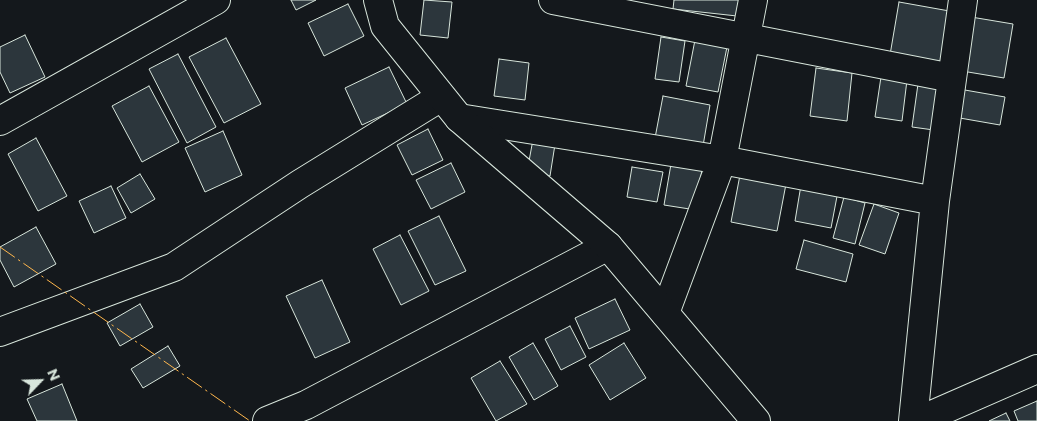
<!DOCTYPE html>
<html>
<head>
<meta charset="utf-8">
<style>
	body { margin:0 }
	#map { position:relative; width:1037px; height:421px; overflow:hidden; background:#14181c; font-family:Montserrat,sans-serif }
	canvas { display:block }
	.north { position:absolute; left:15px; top:356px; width:50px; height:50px; -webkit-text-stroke:4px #14181c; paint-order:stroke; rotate:66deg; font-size:14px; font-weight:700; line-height:20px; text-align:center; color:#d8e6dc }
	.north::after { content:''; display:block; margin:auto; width:18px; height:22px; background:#d8e6dc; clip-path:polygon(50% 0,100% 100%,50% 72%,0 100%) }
</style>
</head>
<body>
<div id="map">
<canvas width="1037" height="421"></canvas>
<div class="north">N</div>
</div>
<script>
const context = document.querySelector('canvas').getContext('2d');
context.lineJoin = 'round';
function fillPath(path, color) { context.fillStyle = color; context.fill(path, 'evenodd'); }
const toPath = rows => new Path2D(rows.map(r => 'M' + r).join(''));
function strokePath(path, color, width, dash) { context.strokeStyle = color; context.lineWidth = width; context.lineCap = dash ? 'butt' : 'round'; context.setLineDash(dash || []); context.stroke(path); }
const building = toPath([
	[291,0,316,0,296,10,291,0],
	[424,0,452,2,448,38,420,35,424,0],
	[674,0,739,0,737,16,673,9,674,0],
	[899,2,955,12,947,64,890,55,899,2],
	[348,4,364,36,324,56,308,23,348,4],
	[971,17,1013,24,1004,78,962,71,971,17],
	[25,35,45,77,10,93,0,72,0,47,25,35],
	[661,37,685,41,679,82,655,79,661,37],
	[226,38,261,104,224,123,189,57,226,38],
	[695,40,727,47,718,92,686,86,695,40],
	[178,54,216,127,187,143,149,69,178,54],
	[499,59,529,63,525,100,494,96,499,59],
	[389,67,407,104,362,125,345,88,389,67],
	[816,68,852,73,847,121,810,116,816,68],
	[881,77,907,80,902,121,875,117,881,77],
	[918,84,947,89,941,131,912,127,918,84],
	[149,86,179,142,142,162,112,106,149,86],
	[959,89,1005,97,1000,125,954,117,959,89],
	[663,96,710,105,703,146,655,138,663,96],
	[428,129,443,160,412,175,397,145,428,129],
	[223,131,242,175,205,192,185,148,223,131],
	[534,134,556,138,550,176,527,172,534,134],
	[36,138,67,196,38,211,8,154,36,138],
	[451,163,465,192,431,209,416,180,451,163],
	[671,164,702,169,696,210,664,205,671,164],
	[632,167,663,172,657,202,627,197,632,167],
	[140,174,155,199,131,213,117,188,140,174],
	[740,175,786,184,777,231,731,222,740,175],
	[801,185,838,191,831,228,795,221,801,185],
	[111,186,126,218,94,233,79,201,111,186],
	[844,197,865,203,855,244,833,238,844,197],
	[874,204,899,213,885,254,859,245,874,204],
	[439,216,466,271,435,285,408,231,439,216],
	[36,227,56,264,14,287,0,260,0,247,36,227],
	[400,235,429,291,401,305,373,249,400,235],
	[804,240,853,254,846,282,796,269,804,240],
	[322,280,350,342,315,358,286,296,322,280],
	[615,299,630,330,589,349,575,318,615,299],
	[140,304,153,327,120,346,107,323,140,304],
	[570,326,586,357,561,370,545,339,570,326],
	[533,343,558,386,534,400,509,357,533,343],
	[624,343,646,378,610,400,589,365,624,343],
	[168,346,180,366,143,388,131,369,168,346],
	[500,361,527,404,496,421,471,378,500,361],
	[62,384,77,421,37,421,27,399,62,384],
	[1037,401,1037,421,1018,421,1014,411,1037,401],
	[1006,413,1010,421,989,421,1006,413]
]);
fillPath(building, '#2c363c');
strokePath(building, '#d8e6dc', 1);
const minor = toPath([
	[553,0,952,78],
	[459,118,722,160,935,201],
	[0,121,216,0],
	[665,313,722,160,753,0],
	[0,332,174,267,300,184,441,97],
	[267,421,306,405,608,246],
	[913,421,935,201,963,0],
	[918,421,1037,369]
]);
const major = toPath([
	[378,0,385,26,459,118,608,246,756,421]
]);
strokePath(minor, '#d8e6dc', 30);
strokePath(major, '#d8e6dc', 30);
strokePath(minor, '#14181c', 28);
strokePath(major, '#14181c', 28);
strokePath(toPath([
	[0,247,250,421]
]), '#ffb74d', 1, [18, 4, 2.5, 4]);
</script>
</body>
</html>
